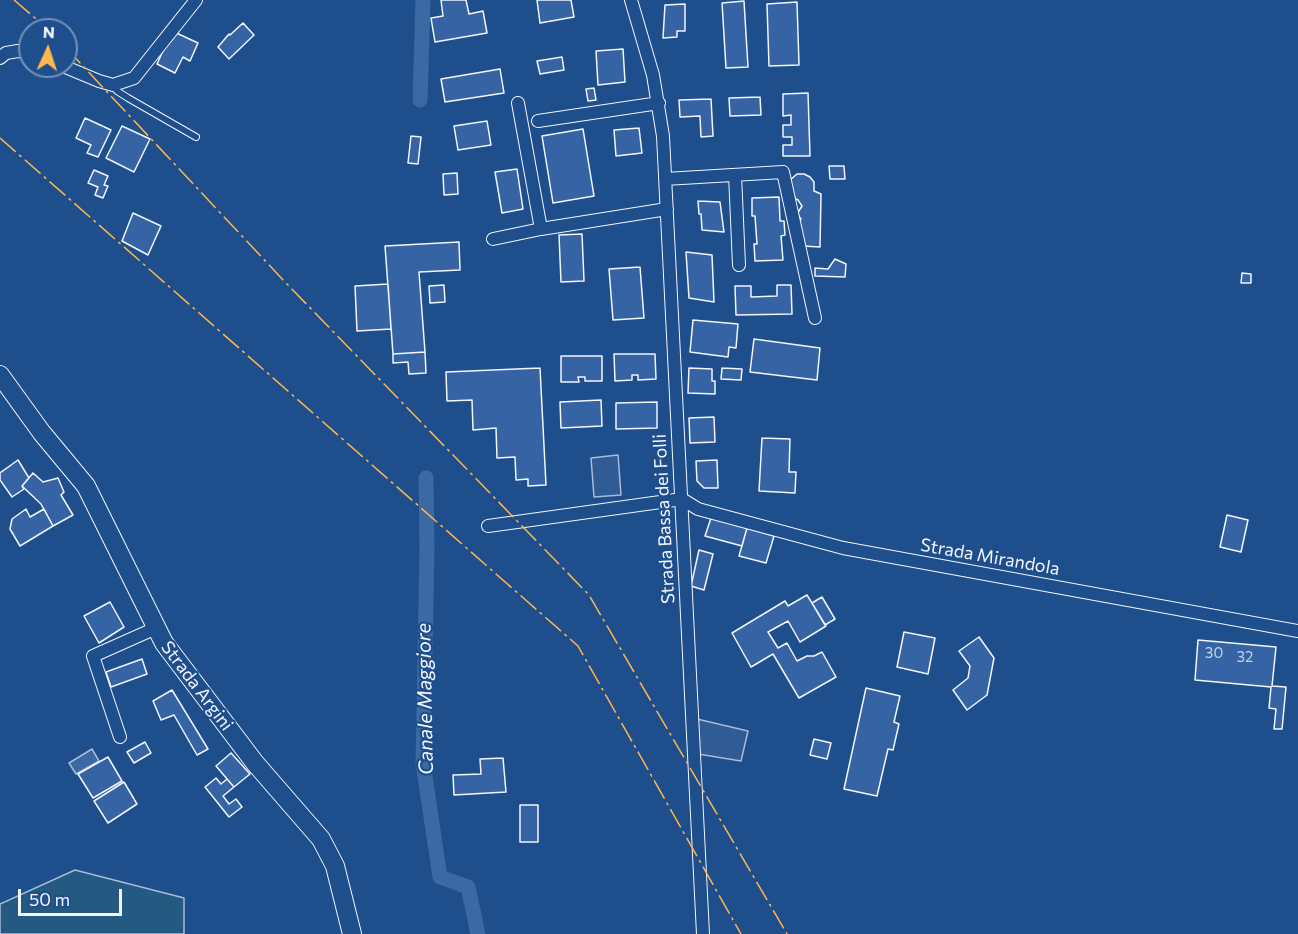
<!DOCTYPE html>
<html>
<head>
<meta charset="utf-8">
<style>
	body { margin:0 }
	#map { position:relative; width:1298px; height:934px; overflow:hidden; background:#1f4e8c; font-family:Commissioner,sans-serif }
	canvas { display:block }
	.north { position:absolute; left:18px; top:18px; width:60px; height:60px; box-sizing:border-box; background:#1f4e8c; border:2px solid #7391ba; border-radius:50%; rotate:3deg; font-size:16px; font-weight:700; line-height:24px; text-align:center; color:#f2f6ff }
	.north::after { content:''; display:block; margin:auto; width:21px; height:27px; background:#ffb74d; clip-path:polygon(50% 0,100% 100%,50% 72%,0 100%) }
	.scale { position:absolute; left:18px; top:889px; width:104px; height:27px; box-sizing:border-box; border:3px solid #f2f6ff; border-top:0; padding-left:8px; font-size:18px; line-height:21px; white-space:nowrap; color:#f2f6ff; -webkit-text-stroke:4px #1f4e8c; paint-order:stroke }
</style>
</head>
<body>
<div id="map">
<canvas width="1298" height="934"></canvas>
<div class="north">N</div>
<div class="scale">50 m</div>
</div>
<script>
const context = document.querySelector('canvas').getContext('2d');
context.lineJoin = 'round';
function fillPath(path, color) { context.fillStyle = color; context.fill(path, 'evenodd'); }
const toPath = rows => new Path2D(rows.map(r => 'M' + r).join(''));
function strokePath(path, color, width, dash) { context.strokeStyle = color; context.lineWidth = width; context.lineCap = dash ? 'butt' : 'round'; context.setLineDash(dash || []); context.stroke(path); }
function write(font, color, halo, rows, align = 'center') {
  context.font = font + ' Commissioner,sans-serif'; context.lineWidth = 4.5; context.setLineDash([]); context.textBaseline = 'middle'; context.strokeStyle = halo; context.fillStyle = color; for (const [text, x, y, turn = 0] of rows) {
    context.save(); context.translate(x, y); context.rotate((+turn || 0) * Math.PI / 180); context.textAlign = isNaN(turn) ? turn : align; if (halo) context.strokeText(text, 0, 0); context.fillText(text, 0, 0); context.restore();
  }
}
const green = toPath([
	[75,870,184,898,184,934,0,934,0,904,75,870]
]);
fillPath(green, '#245a82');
strokePath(green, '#a8bbd7', 1.5);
const parking = toPath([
	[618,455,621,495,594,497,591,458,618,455],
	[697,719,748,731,741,761,698,754,697,719]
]);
fillPath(parking, '#305b95');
strokePath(parking, '#a8bbd7', 1.5);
const water = toPath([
	[92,749,99,761,76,774,69,763,92,749]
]);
fillPath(water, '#3b69a3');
strokePath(water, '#a8bbd7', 1.5);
strokePath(toPath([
	[420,100,423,0],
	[426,478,427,548,423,763,440,877,468,887,478,934]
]), '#3b69a3', 15);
const building = toPath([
	[441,0,466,0,469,14,483,11,487,33,435,42,431,18,443,16,441,0],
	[537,0,571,0,574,17,540,23,537,0],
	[744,1,748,67,726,68,722,3,744,1],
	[797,2,799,65,769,66,767,4,797,2],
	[685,4,685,31,677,31,677,37,663,38,665,5,685,4],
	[243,23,254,35,229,59,218,47,229,34,230,35,243,23],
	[172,31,198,43,190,61,183,57,175,73,157,64,172,31],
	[623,49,625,82,598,85,596,51,623,49],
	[562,57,564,70,540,74,537,61,562,57],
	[500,69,504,93,445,102,441,79,500,69],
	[594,88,596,100,588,101,586,89,594,88],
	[808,93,810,156,783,156,783,145,792,145,792,137,783,137,783,125,791,125,791,115,783,116,783,94,808,93],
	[760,97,761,115,730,116,729,98,760,97],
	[711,99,713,136,701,137,700,116,680,117,679,100,711,99],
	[85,118,111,130,98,157,87,153,91,145,76,138,85,118],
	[487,121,491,145,458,150,454,126,487,121],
	[122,126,150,139,134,172,106,158,122,126],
	[639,128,642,153,616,156,614,130,639,128],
	[583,129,594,196,553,203,542,136,583,129],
	[411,136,421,137,418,164,408,163,411,136],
	[829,166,844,166,845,179,830,179,829,166],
	[517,169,523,209,502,213,495,172,517,169],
	[94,170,108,176,104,185,108,186,103,198,95,195,98,187,88,183,94,170],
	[457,173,458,194,444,195,443,174,457,173],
	[797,174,804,174,810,177,814,182,814,191,821,194,820,247,803,246,798,225,801,219,797,214,802,206,798,200,794,198,790,180,797,174],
	[779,197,780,221,784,221,785,235,781,236,783,260,755,261,754,244,757,244,755,216,752,216,752,198,779,197],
	[698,201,720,202,724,232,702,230,701,214,699,214,698,201],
	[133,213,161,226,148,255,122,241,133,213],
	[582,234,584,281,561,282,559,235,582,234],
	[459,242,460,270,419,272,425,352,393,354,385,246,459,242],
	[686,252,712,255,714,302,689,298,686,252],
	[835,259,846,264,845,277,815,276,815,268,828,269,835,259],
	[640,267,644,318,613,320,609,269,640,267],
	[1242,273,1251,274,1251,283,1241,283,1242,273],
	[388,284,391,329,357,331,355,286,388,284],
	[444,285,445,302,430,303,429,286,444,285],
	[777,285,791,285,792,314,736,315,735,286,751,286,751,297,777,296,777,285],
	[693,320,738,324,736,348,729,347,728,357,690,352,693,320],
	[754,339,820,348,817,380,750,372,754,339],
	[425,352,426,373,409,374,408,362,393,363,393,354,425,352],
	[614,354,655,354,656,379,638,380,638,375,632,375,632,380,615,381,614,354],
	[561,356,602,356,602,381,585,381,585,377,578,377,579,382,561,382,561,356],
	[540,368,546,485,528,486,528,479,516,480,515,457,497,458,496,428,473,430,472,400,447,401,446,372,540,368],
	[689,368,712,369,712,381,715,381,715,394,688,393,689,368],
	[722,368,742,369,741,380,721,379,722,368],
	[601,400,602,426,561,428,560,402,601,400],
	[657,402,657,428,616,429,616,403,657,402],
	[714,417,715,442,690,443,689,418,714,417],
	[762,438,790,439,789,472,796,472,795,493,759,491,762,438],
	[18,460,29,478,22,486,24,489,12,497,0,480,0,473,18,460],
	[717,460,718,488,704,488,697,481,696,461,717,460],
	[33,473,43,482,58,478,64,492,61,495,73,515,53,526,41,504,22,486,33,473],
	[26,509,30,517,44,509,53,526,20,546,10,529,12,519,26,509],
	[1227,515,1248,520,1241,552,1220,547,1227,515],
	[711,518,747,528,742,546,705,536,711,518],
	[747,528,774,536,766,563,739,556,747,528],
	[699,550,713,554,704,590,691,586,699,550],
	[807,595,826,626,800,642,788,621,768,632,778,648,787,643,797,661,807,656,814,656,822,652,836,677,799,698,773,654,751,667,732,633,785,601,788,606,807,595],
	[822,597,835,619,825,625,812,603,822,597],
	[110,602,124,627,99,643,84,616,110,602],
	[904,632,935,638,928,674,897,667,904,632],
	[979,637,994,658,987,695,967,710,953,690,968,678,970,666,959,651,979,637],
	[1198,640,1276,647,1272,686,1286,687,1282,729,1274,729,1276,709,1269,708,1271,687,1195,680,1198,640],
	[142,659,147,674,111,687,106,672,142,659],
	[866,688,900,696,894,722,899,724,893,750,888,749,877,796,844,789,866,688],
	[172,690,208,749,197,755,174,715,161,720,153,701,172,690],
	[814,739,831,743,827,759,810,755,814,739],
	[145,742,151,753,134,763,127,752,145,742],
	[231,753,250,774,234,787,216,766,231,753],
	[108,757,122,781,93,798,78,774,108,757],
	[503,758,506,792,454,795,453,775,481,774,480,759,503,758],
	[216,778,221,784,227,779,234,787,223,796,229,804,236,799,242,807,229,817,205,787,216,778],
	[124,782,137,804,108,823,94,801,124,782],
	[520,805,538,805,538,842,520,842,520,805]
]);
fillPath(building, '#3563a3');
strokePath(building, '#f2f6ff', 1.5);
const service = toPath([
	[113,86,117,91,128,98,196,137]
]);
const minor = toPath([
	[631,0,653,75,663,136,703,934],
	[0,58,6,53,18,51,30,53],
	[63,66,99,81,113,85,134,78,196,0],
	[518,103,541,229],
	[538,121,659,103],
	[735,175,739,265],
	[665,179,783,172,815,318],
	[493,239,541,229,667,209],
	[488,526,682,499,698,509,843,548,1298,631],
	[120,737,93,656,156,628]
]);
const secondary = toPath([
	[0,375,42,433,86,486,164,643,255,763,321,839,335,866,352,934]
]);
strokePath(service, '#f2f6ff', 8);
strokePath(minor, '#f2f6ff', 14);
strokePath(secondary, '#f2f6ff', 20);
strokePath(service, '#1f4e8c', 6);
strokePath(minor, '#1f4e8c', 12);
strokePath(secondary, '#1f4e8c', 18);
strokePath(toPath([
	[14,0,49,30],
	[66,48,285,282,589,595,787,934],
	[0,138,578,646,741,934]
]), '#ffb74d', 1.5, [21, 4.5, 3, 4.5]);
write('15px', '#c3d1e8', null, [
	["30",1214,653],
	["32",1245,657]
]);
write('18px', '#f2f6ff', '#1f4e8c', [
	["Strada Bassa dei Folli",664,519,-93],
	["Strada Mirandola",990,557,10],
	["Strada Argini",197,686,53]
]);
write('italic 20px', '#f2f6ff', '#1f4e8c', [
	["Canale Maggiore",425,699,-91]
]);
</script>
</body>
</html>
